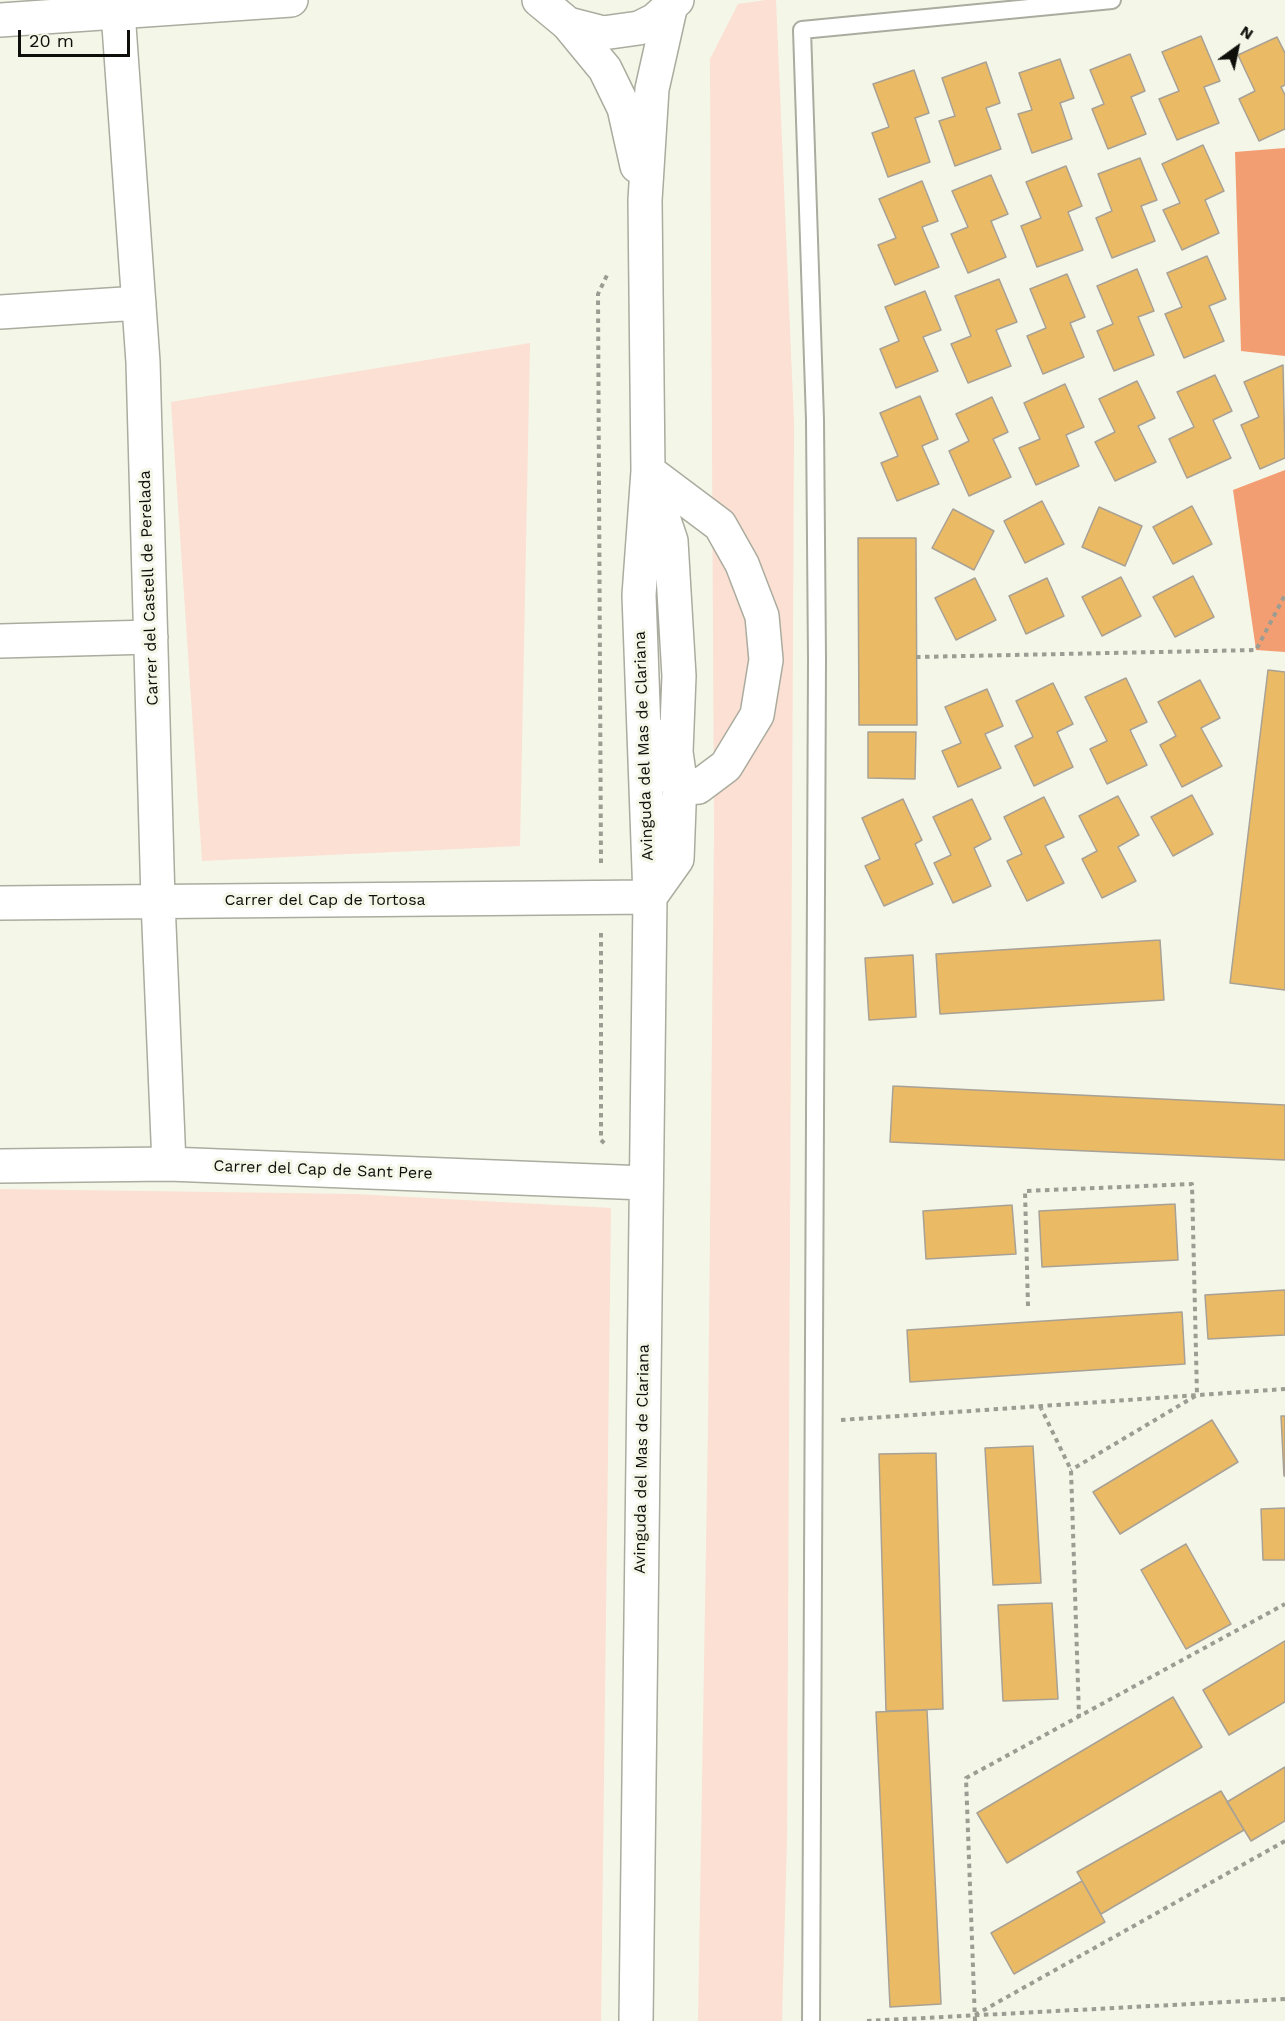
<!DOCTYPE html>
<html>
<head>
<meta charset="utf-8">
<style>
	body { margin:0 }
	#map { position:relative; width:1285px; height:2021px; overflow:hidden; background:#f4f6e8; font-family:"Work Sans",sans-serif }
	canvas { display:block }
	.north { position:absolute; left:1207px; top:18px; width:60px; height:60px; -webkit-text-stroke:4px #f4f6e8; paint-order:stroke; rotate:33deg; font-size:16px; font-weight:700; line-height:24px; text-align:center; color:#0e0f0a }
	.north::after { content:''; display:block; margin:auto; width:21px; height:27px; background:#0e0f0a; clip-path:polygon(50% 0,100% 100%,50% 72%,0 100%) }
	.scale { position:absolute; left:18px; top:30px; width:112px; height:27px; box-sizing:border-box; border:3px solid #0e0f0a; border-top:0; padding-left:8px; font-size:18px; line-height:21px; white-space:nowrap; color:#0e0f0a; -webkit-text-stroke:4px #f4f6e8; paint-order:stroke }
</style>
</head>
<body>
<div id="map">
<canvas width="1285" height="2021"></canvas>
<div class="north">N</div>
<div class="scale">20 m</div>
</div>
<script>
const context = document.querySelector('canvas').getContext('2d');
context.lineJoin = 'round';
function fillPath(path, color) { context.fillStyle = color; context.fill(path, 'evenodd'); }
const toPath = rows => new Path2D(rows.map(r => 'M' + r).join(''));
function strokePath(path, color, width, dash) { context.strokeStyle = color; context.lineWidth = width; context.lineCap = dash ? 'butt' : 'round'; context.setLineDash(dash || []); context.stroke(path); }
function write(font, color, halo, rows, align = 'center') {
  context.font = font + ' "Work Sans",sans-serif'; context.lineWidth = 6; context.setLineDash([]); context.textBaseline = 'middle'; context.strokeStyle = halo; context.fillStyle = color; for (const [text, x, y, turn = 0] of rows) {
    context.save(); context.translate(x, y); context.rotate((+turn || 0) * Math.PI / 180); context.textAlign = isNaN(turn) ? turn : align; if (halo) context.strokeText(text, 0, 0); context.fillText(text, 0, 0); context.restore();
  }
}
fillPath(toPath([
	[766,0,776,0,794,423,787,1839,782,2021,698,2021,708,1428,714,834,710,59,738,4],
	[530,343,520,846,202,861,171,402],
	[0,1189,354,1194,611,1208,601,2021,0,2021]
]), '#fbe0d3');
fillPath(toPath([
	[1285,148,1285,356,1241,351,1235,152],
	[1285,470,1285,652,1256,650,1233,490]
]), '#f39d72');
const building = toPath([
	[1201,36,1220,81,1204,87,1219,123,1177,140,1159,99,1179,91,1162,52,1201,36],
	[1277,37,1285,53,1285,85,1281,87,1285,95,1285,129,1259,141,1239,99,1255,91,1238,55,1277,37],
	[1130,54,1145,91,1131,97,1146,134,1108,149,1092,109,1104,104,1090,70,1130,54],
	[1060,59,1074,98,1060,103,1072,139,1032,153,1018,114,1032,110,1019,73,1060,59],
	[986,62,1000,103,986,108,1001,149,955,166,939,121,955,116,942,78,986,62],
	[914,70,929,113,915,118,930,162,888,177,872,133,889,127,873,84,914,70],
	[1203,145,1224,191,1205,200,1219,233,1182,250,1163,210,1180,203,1162,164,1203,145],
	[1140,158,1157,200,1141,206,1155,241,1112,258,1096,218,1112,211,1098,174,1140,158],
	[1066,166,1082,206,1068,212,1083,250,1037,267,1021,226,1041,218,1026,182,1066,166],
	[991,175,1008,214,991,221,1006,257,968,273,951,234,968,227,952,191,991,175],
	[922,181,938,221,922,227,939,267,895,285,878,245,896,238,879,199,922,181],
	[1207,256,1226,299,1209,306,1224,341,1184,358,1165,314,1182,307,1167,273,1207,256],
	[1137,269,1154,311,1138,317,1154,355,1114,371,1097,331,1113,324,1097,286,1137,269],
	[1067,274,1085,317,1070,323,1084,357,1043,374,1027,336,1046,328,1030,289,1067,274],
	[999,279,1017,322,996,330,1011,366,968,383,951,344,971,336,955,296,999,279],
	[925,291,941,330,923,337,938,371,896,388,880,349,899,341,885,307,925,291],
	[1283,365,1285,458,1260,469,1241,425,1259,417,1244,382,1283,365],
	[1215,375,1232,411,1213,420,1231,458,1187,478,1169,439,1194,427,1177,392,1215,375],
	[1137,381,1155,418,1138,426,1156,462,1115,481,1095,442,1115,432,1099,399,1137,381],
	[1065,384,1084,427,1066,435,1079,466,1036,485,1019,448,1040,439,1024,403,1065,384],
	[920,396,938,439,922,446,939,484,897,501,881,463,898,456,880,413,920,396],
	[992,397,1008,432,993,439,1011,477,969,496,949,451,969,441,956,414,992,397],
	[1042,501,1064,544,1025,563,1004,521,1042,501],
	[1192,506,1212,544,1173,564,1153,527,1192,506],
	[1099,507,1142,526,1125,566,1082,547,1099,507],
	[953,509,994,531,974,570,932,548,953,509],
	[858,538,916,538,917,725,859,725,858,538],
	[1193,576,1214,617,1175,637,1153,597,1193,576],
	[1121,577,1141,616,1102,636,1082,597,1121,577],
	[975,578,996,620,956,640,935,598,975,578],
	[1047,578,1064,616,1026,634,1009,596,1047,578],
	[1268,670,1285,672,1285,990,1230,983,1268,670],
	[1126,678,1147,722,1130,730,1147,765,1107,784,1090,749,1107,741,1085,697,1126,678],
	[1200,680,1220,718,1201,728,1222,766,1182,787,1160,745,1176,736,1158,702,1200,680],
	[1053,683,1073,724,1057,732,1073,767,1034,786,1015,746,1033,737,1016,701,1053,683],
	[987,689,1003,726,985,734,1001,768,958,787,942,751,961,743,945,707,987,689],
	[868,732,916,732,915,779,868,778,868,732],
	[1192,795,1213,834,1173,856,1151,817,1192,795],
	[1118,796,1139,835,1118,847,1136,881,1102,898,1082,859,1097,851,1079,816,1118,796],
	[1044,797,1064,837,1045,846,1064,883,1027,901,1007,861,1022,854,1004,817,1044,797],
	[903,799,922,840,915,844,933,884,884,906,865,866,880,859,862,818,903,799],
	[972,799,991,839,974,848,991,886,953,903,934,863,951,855,933,817,972,799],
	[1160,940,1164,1000,940,1014,936,954,1160,940],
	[913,955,916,1017,869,1020,865,958,913,955],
	[893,1086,1285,1105,1285,1160,890,1142,893,1086],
	[1175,1204,1178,1260,1042,1267,1039,1211,1175,1204],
	[1012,1205,1016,1254,926,1259,923,1211,1012,1205],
	[1285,1290,1285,1335,1208,1339,1205,1295,1285,1290],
	[1182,1312,1185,1364,910,1382,907,1330,1182,1312],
	[1281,1416,1285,1416,1285,1476,1284,1476,1281,1416],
	[1212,1420,1238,1462,1120,1534,1093,1492,1212,1420],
	[1033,1446,1041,1583,993,1585,985,1448,1033,1446],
	[936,1453,943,1709,886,1711,879,1454,936,1453],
	[1285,1508,1285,1560,1263,1560,1261,1509,1285,1508],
	[1186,1544,1231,1624,1186,1649,1141,1570,1186,1544],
	[1052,1603,1058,1699,1003,1701,998,1605,1052,1603],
	[1285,1641,1285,1702,1229,1735,1203,1690,1285,1641],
	[1173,1697,1202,1747,1007,1863,977,1813,1173,1697],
	[927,1710,941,2004,890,2007,876,1712,927,1710],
	[1285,1767,1285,1821,1251,1841,1227,1802,1285,1767],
	[1221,1791,1244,1830,1101,1914,1077,1872,1221,1791],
	[1082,1881,1105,1922,1014,1974,991,1933,1082,1881]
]);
fillPath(building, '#ebba64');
strokePath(building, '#a8a195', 1.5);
const lane = toPath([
	[811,2021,817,660,815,420,802,30,1112,0]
]);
const street = toPath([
	[118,12,143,362,158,901,169,1164],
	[568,24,605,69,624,108,637,166],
	[0,312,139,303],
	[648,471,720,525,742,564,762,616,766,660,757,715,726,766,698,787,662,773,663,736],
	[0,641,151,637],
	[650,897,677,859,680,780,676,752,679,676,671,541,653,487],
	[0,903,650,897],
	[0,1166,169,1164,645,1183],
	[636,2021,650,897,639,595,648,471,645,200,652,89,670,9]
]);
const secondary = toPath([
	[539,0,568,24,603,33,639,28,655,20,677,0],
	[0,20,291,0]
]);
strokePath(lane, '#abac9f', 20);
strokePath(street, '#abac9f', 36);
strokePath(secondary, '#abac9f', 36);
strokePath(toPath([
	[916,657,1256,650,1285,595],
	[601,863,598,294,608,273],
	[601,933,601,1140,607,1146],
	[1028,1306,1025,1191,1192,1184,1197,1395,1071,1470],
	[1040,1406,1071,1470,1079,1716],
	[841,1420,1285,1389],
	[975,2015,1285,1841],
	[867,2021,1285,1999],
	[975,2021,966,1778,1285,1604]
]), '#9b9d92', 4, [4.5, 4.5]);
strokePath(lane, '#fff', 16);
strokePath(street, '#fff', 33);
strokePath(secondary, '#fff', 33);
write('16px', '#0e0f0a', '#f4f6e8', [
	["Carrer del Castell de Perelada",149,588,-92],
	["Avinguda del Mas de Clariana",644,746,-92],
	["Carrer del Cap de Tortosa",325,900],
	["Carrer del Cap de Sant Pere",323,1170,2],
	["Avinguda del Mas de Clariana",642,1459,-89]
]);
</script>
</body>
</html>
